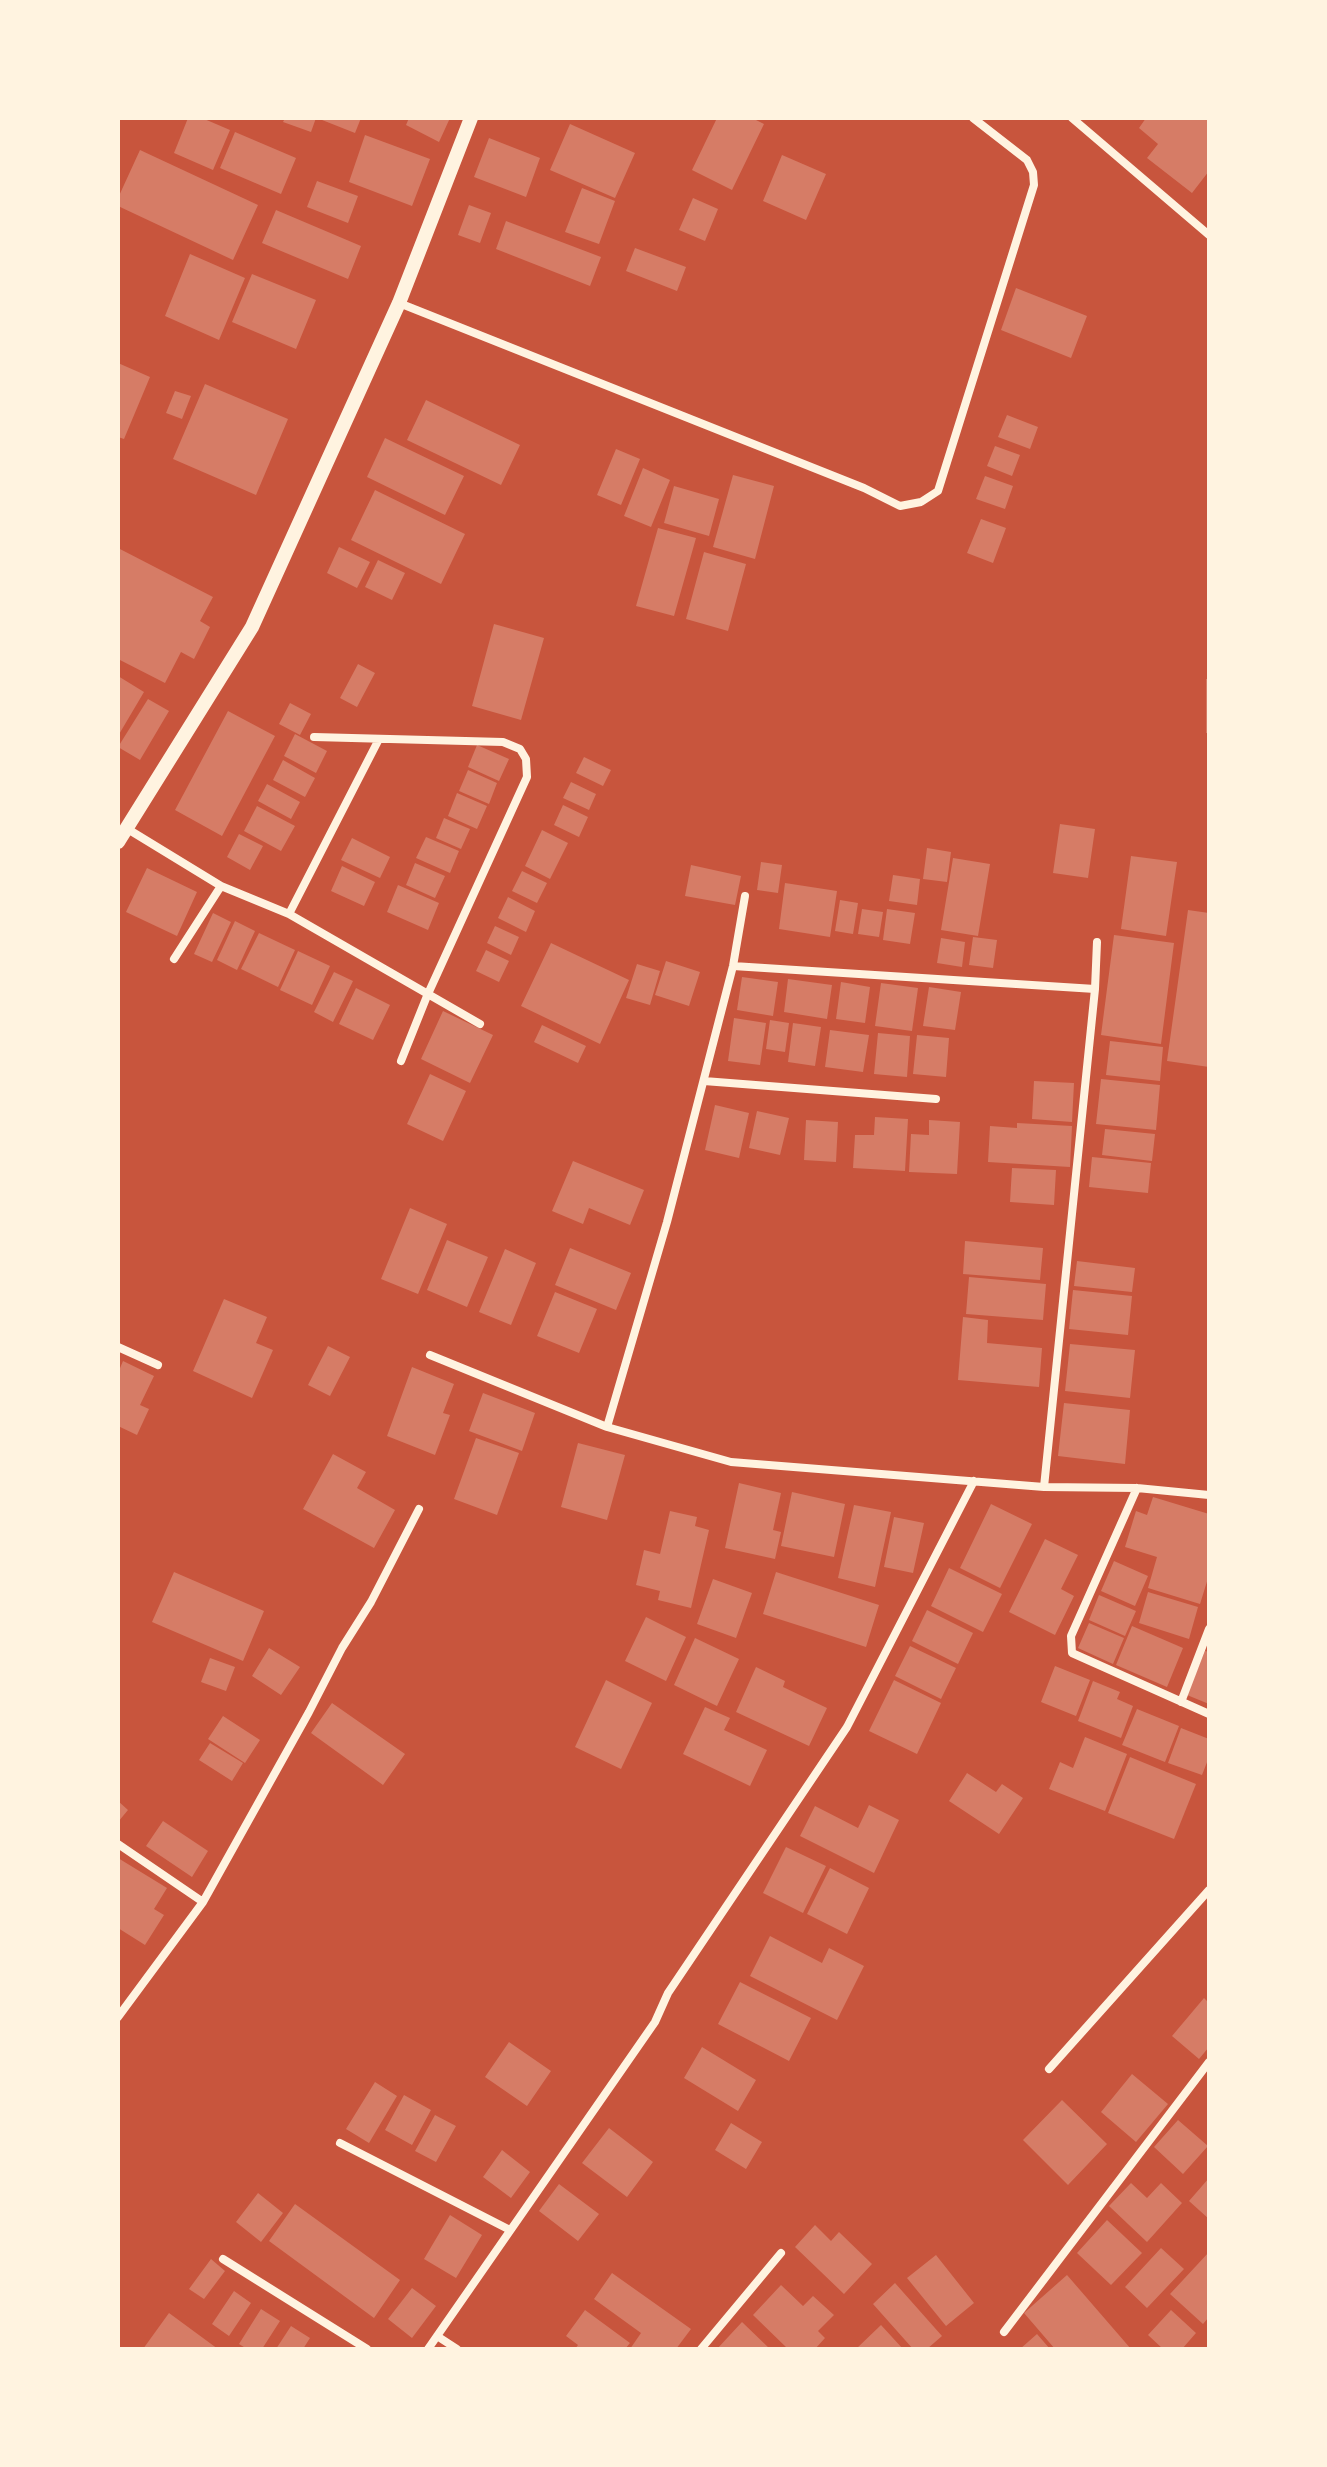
<!DOCTYPE html>
<html>
<head>
<meta charset="utf-8">
<style>
	body { margin:0 }
	#map { position:relative; width:1327px; height:2467px; overflow:hidden; background:#c8553d; font-family:Spectral,serif }
	canvas { display:block }
	.frame { position:absolute; inset:0; border:120px solid #fff3e0; pointer-events:none }
</style>
</head>
<body>
<div id="map">
<canvas width="1327" height="2467"></canvas>
<div class="frame"></div>
</div>
<script>
const context = document.querySelector('canvas').getContext('2d');
context.lineJoin = 'round';
function fillPath(path, color) { context.fillStyle = color; context.fill(path, 'evenodd'); }
const toPath = rows => new Path2D(rows.map(r => 'M' + r).join(''));
function strokePath(path, color, width, dash) { context.strokeStyle = color; context.lineWidth = width; context.lineCap = dash ? 'butt' : 'round'; context.setLineDash(dash || []); context.stroke(path); }
fillPath(toPath([
	[188,118,202,118,230,130,213,170,174,153],
	[285,118,316,118,311,132,283,122],
	[317,118,361,118,355,133],
	[409,118,450,118,439,142,406,125],
	[717,118,727,120,752,118,764,124,732,190,692,170],
	[1146,118,1209,118,1209,171,1192,193,1147,158,1158,144,1139,128],
	[570,124,635,153,615,198,550,170],
	[235,132,296,158,281,194,220,168],
	[365,135,430,159,412,206,349,182],
	[489,138,540,158,526,197,474,177],
	[140,150,258,205,233,260,118,206,118,198],
	[782,155,826,174,806,220,763,201],
	[317,181,358,196,348,223,307,207],
	[582,188,615,201,599,244,565,232],
	[693,198,718,209,705,241,679,230],
	[469,205,491,213,480,243,458,235],
	[276,210,361,246,348,279,262,243],
	[506,221,601,257,590,286,496,249],
	[635,248,686,267,677,291,626,271],
	[190,254,245,278,219,340,165,316],
	[252,274,316,300,296,349,232,322],
	[1016,288,1087,316,1071,358,1001,330],
	[118,363,150,377,124,439,118,437],
	[205,384,288,419,256,495,173,459],
	[175,391,191,396,182,419,166,413],
	[426,400,520,445,501,485,407,440],
	[1007,415,1038,427,1030,449,998,437],
	[385,438,464,476,445,515,367,477],
	[995,446,1020,455,1012,476,987,466],
	[616,449,640,459,621,505,597,495],
	[643,468,670,480,651,527,624,516],
	[733,475,774,486,755,559,713,547],
	[985,476,1013,486,1005,509,976,499],
	[674,486,719,499,709,536,664,523],
	[375,490,465,534,441,584,351,540],
	[981,519,1006,528,993,563,967,553],
	[658,528,696,538,674,616,636,606],
	[339,547,370,562,357,588,327,573],
	[118,548,213,597,200,621,210,627,194,659,181,652,165,683,118,659],
	[704,552,746,564,728,631,686,619],
	[378,560,405,573,392,600,365,587],
	[494,624,544,638,521,720,472,706],
	[358,664,375,673,357,707,340,698],
	[118,676,144,692,118,736],
	[1206,679,1209,679,1209,733,1206,733],
	[148,699,169,711,140,760,118,747],
	[290,703,311,714,300,735,279,724],
	[228,711,275,736,222,836,175,810],
	[295,734,327,751,316,773,284,756],
	[477,745,509,759,499,781,468,767],
	[584,757,611,770,603,786,576,773],
	[283,760,315,778,305,797,273,780],
	[468,770,497,783,489,804,459,791],
	[571,782,596,794,589,810,563,798],
	[267,784,300,802,291,819,258,801],
	[457,793,487,806,477,829,448,816],
	[563,805,588,817,579,837,554,825],
	[257,806,295,826,281,851,244,831],
	[444,818,470,829,461,849,436,838],
	[1060,824,1095,829,1088,878,1053,873],
	[542,830,568,843,550,879,525,866],
	[239,834,263,846,250,870,227,857],
	[426,837,459,851,450,873,416,858],
	[352,838,390,857,380,878,341,860],
	[927,848,951,852,947,882,923,879],
	[1131,856,1177,862,1166,936,1121,929],
	[953,858,990,864,978,936,941,930],
	[761,862,782,865,778,893,757,890],
	[415,863,445,876,435,898,406,885],
	[691,865,741,876,735,905,685,896],
	[342,866,375,882,364,906,331,891],
	[147,868,197,892,177,936,126,912],
	[522,871,547,883,537,903,512,891],
	[893,875,920,879,917,905,889,901],
	[785,883,837,891,830,937,779,929],
	[398,885,439,903,428,930,387,912],
	[508,897,535,911,526,932,498,918],
	[840,900,858,903,853,934,835,931],
	[862,909,883,912,879,937,858,934],
	[887,909,915,913,910,944,883,940],
	[1188,910,1209,913,1209,1067,1167,1061],
	[213,913,231,922,212,962,194,954],
	[235,921,255,931,237,970,217,960],
	[495,926,519,937,511,955,487,943],
	[259,933,295,950,278,987,241,969],
	[1114,935,1174,943,1161,1044,1101,1035],
	[973,937,997,940,993,968,969,965],
	[941,938,965,942,962,967,937,963],
	[551,943,629,980,600,1044,521,1006],
	[486,950,509,961,499,982,476,971],
	[298,951,330,966,312,1005,280,990],
	[666,961,700,972,689,1006,655,995],
	[637,964,660,971,650,1005,626,998],
	[334,972,353,981,333,1022,314,1012],
	[742,977,778,982,773,1016,737,1010],
	[788,979,832,985,827,1019,784,1012],
	[841,982,870,987,865,1023,836,1019],
	[881,983,918,988,912,1031,875,1026],
	[929,987,961,992,955,1030,923,1026],
	[356,988,390,1005,373,1040,339,1024],
	[443,1011,493,1035,470,1083,421,1059],
	[734,1018,766,1023,760,1065,728,1061],
	[770,1020,789,1023,785,1052,766,1049],
	[793,1023,821,1027,815,1066,788,1062],
	[542,1025,586,1046,578,1063,534,1042],
	[830,1030,869,1035,863,1072,825,1067],
	[878,1033,910,1036,907,1077,874,1074],
	[917,1035,949,1038,946,1077,913,1074],
	[1110,1041,1163,1047,1160,1081,1106,1075],
	[430,1074,466,1091,443,1141,407,1124],
	[1101,1079,1160,1085,1156,1130,1096,1124],
	[1034,1081,1074,1083,1072,1122,1032,1119],
	[715,1105,749,1113,739,1158,705,1150],
	[757,1111,789,1118,780,1155,749,1148],
	[875,1117,908,1119,905,1171,853,1168,855,1135,874,1135],
	[806,1120,838,1122,836,1162,804,1160],
	[929,1120,960,1122,957,1174,909,1172,911,1134,929,1135],
	[1017,1123,1072,1126,1070,1167,988,1162,990,1126,1017,1128],
	[1105,1129,1155,1134,1152,1161,1102,1155],
	[1092,1157,1151,1163,1148,1193,1089,1187],
	[573,1161,644,1190,630,1225,589,1208,583,1224,552,1211],
	[1012,1168,1056,1170,1054,1205,1010,1202],
	[410,1208,447,1224,418,1294,381,1279],
	[447,1240,488,1257,467,1307,427,1290],
	[965,1241,1043,1248,1040,1280,963,1274],
	[570,1248,631,1273,616,1310,555,1285],
	[505,1249,536,1263,511,1325,479,1312],
	[1077,1261,1135,1268,1132,1292,1074,1286],
	[969,1277,1046,1284,1043,1320,966,1314],
	[1073,1290,1132,1296,1128,1335,1069,1329],
	[555,1292,597,1309,579,1353,537,1336],
	[224,1299,267,1317,256,1343,273,1350,252,1398,193,1371],
	[963,1317,988,1320,987,1343,1042,1348,1039,1387,958,1380],
	[1070,1344,1135,1350,1130,1398,1065,1391],
	[328,1346,350,1357,330,1396,308,1385],
	[123,1361,154,1376,140,1405,149,1409,137,1435,118,1426,118,1373],
	[412,1367,454,1384,443,1413,450,1415,435,1455,387,1436],
	[483,1393,535,1413,522,1451,469,1431],
	[1064,1403,1130,1410,1125,1464,1058,1456],
	[476,1438,519,1453,497,1515,454,1499],
	[578,1443,625,1455,607,1520,561,1507],
	[333,1454,366,1472,357,1488,395,1510,374,1548,303,1509],
	[739,1483,781,1493,773,1530,781,1532,775,1559,725,1548],
	[792,1492,845,1504,834,1557,781,1546],
	[1153,1497,1209,1514,1209,1575,1200,1604,1148,1588,1157,1557,1125,1547,1136,1511,1147,1515],
	[991,1504,1032,1524,1000,1588,960,1568],
	[854,1505,891,1512,875,1587,838,1578],
	[670,1511,697,1517,695,1526,709,1530,691,1608,658,1600,660,1591,636,1585,644,1550,660,1554],
	[894,1517,924,1523,913,1573,884,1567],
	[1045,1539,1078,1555,1061,1589,1074,1596,1055,1635,1009,1612],
	[1114,1561,1148,1576,1135,1606,1101,1591],
	[949,1568,1002,1594,983,1632,931,1606],
	[174,1572,264,1611,243,1661,152,1622],
	[776,1572,879,1605,866,1647,763,1614],
	[713,1579,752,1593,736,1638,697,1624],
	[1148,1592,1198,1607,1189,1639,1139,1623],
	[1099,1595,1136,1611,1125,1636,1089,1620],
	[927,1610,973,1633,958,1664,912,1641],
	[646,1617,686,1637,666,1681,625,1661],
	[1089,1623,1124,1638,1113,1664,1078,1648],
	[1132,1626,1183,1648,1167,1687,1116,1665],
	[695,1638,739,1659,717,1706,674,1685],
	[910,1646,956,1668,941,1699,895,1676],
	[269,1648,300,1667,281,1695,252,1676],
	[1205,1651,1209,1652,1209,1704,1187,1695],
	[210,1658,235,1667,226,1691,201,1682],
	[1055,1666,1090,1680,1076,1716,1041,1702],
	[756,1667,785,1681,783,1687,827,1708,809,1746,736,1712],
	[606,1680,652,1703,621,1769,575,1747],
	[894,1680,941,1703,917,1754,869,1731],
	[1093,1681,1120,1692,1117,1699,1133,1706,1121,1738,1078,1721],
	[332,1703,405,1754,383,1785,311,1733],
	[705,1707,730,1718,724,1730,767,1750,750,1786,683,1754],
	[1137,1709,1179,1726,1165,1762,1122,1745],
	[223,1716,260,1740,245,1763,208,1739],
	[1181,1728,1209,1739,1209,1757,1202,1775,1168,1763],
	[1085,1737,1127,1754,1105,1811,1049,1789,1060,1762,1073,1768],
	[210,1743,243,1763,232,1781,199,1760],
	[1130,1757,1196,1784,1174,1839,1108,1813],
	[967,1773,996,1792,1002,1784,1023,1798,999,1834,949,1801],
	[118,1801,128,1810,118,1822],
	[869,1805,899,1820,874,1873,800,1836,815,1806,858,1828],
	[163,1821,208,1851,192,1877,146,1846],
	[786,1847,826,1866,803,1913,763,1893],
	[118,1858,167,1888,154,1909,164,1915,145,1945,118,1928],
	[830,1868,869,1888,847,1934,807,1914],
	[770,1936,822,1963,829,1948,864,1966,837,2020,750,1976],
	[740,1982,811,2018,789,2061,718,2024],
	[1204,1998,1209,2003,1209,2047,1199,2059,1172,2036],
	[509,2042,551,2071,527,2106,485,2077],
	[702,2047,756,2080,738,2111,684,2078],
	[1132,2074,1168,2104,1136,2142,1101,2112],
	[375,2082,397,2096,369,2143,346,2129],
	[404,2095,431,2110,412,2145,385,2130],
	[1062,2100,1107,2144,1068,2185,1023,2140],
	[435,2115,456,2126,436,2162,415,2151],
	[1178,2120,1208,2146,1183,2174,1154,2147],
	[731,2123,762,2142,746,2169,715,2150],
	[609,2128,653,2162,627,2197,582,2163],
	[502,2150,530,2172,511,2198,483,2177],
	[1209,2178,1209,2219,1189,2201],
	[1131,2183,1147,2198,1161,2183,1182,2203,1147,2242,1109,2206],
	[559,2184,599,2214,578,2241,539,2211],
	[258,2193,283,2213,261,2242,236,2222],
	[295,2204,400,2280,374,2318,269,2241],
	[450,2215,482,2235,456,2278,424,2259],
	[1107,2220,1142,2253,1111,2285,1077,2253],
	[815,2225,831,2241,839,2232,872,2264,844,2294,795,2247],
	[1161,2248,1184,2269,1147,2308,1125,2287],
	[1209,2252,1209,2317,1203,2324,1170,2294],
	[936,2255,974,2303,946,2326,907,2278],
	[211,2259,225,2271,204,2299,189,2289],
	[612,2273,691,2329,676,2349,630,2349,641,2333,594,2299],
	[1067,2275,1131,2349,1055,2349,1024,2313],
	[895,2283,942,2336,927,2349,913,2349,873,2304],
	[781,2285,803,2306,813,2296,834,2315,818,2331,825,2338,815,2349,788,2349,753,2315],
	[412,2288,436,2306,412,2338,388,2319],
	[234,2291,251,2303,229,2336,212,2324],
	[261,2309,280,2321,262,2349,247,2349,239,2344],
	[585,2310,630,2343,625,2349,575,2349,578,2345,566,2336],
	[1171,2310,1196,2333,1182,2349,1163,2349,1148,2335],
	[169,2313,218,2349,143,2349],
	[742,2322,770,2349,717,2349],
	[881,2325,903,2349,856,2349],
	[291,2326,310,2338,303,2349,276,2349],
	[1037,2334,1050,2349,1020,2349]
]), '#d67c66');
strokePath(toPath([
	[1072,118,1209,235],
	[399,303,864,488,900,506,921,502,938,491,1034,185,1033,172,1027,160,973,118],
	[314,737,503,742,520,749,526,759,527,777,427,996,401,1061],
	[126,828,221,886,289,914,480,1024],
	[289,914,378,741],
	[174,959,221,886],
	[733,966,1095,989],
	[704,1081,936,1099],
	[118,1347,158,1365],
	[430,1355,607,1427,731,1462,1044,1487,1137,1488,1209,1495],
	[607,1427,667,1222,733,966,745,896],
	[1044,1487,1095,989,1097,942],
	[1137,1488,1071,1636,1072,1653,1209,1714],
	[1181,1702,1209,1629],
	[118,1844,203,1902],
	[118,2017,203,1902,309,1712,342,1648,371,1602,419,1509],
	[1049,2069,1209,1890],
	[340,2143,510,2230],
	[223,2259,367,2349],
	[1004,2332,1209,2062],
	[437,2336,457,2349],
	[428,2349,655,2022,668,1993,847,1727,974,1481],
	[701,2349,781,2253]
]), '#fff3e0', 8);
strokePath(toPath([
	[118,842,252,627,399,303,471,118]
]), '#fff3e0', 14);
</script>
</body>
</html>
